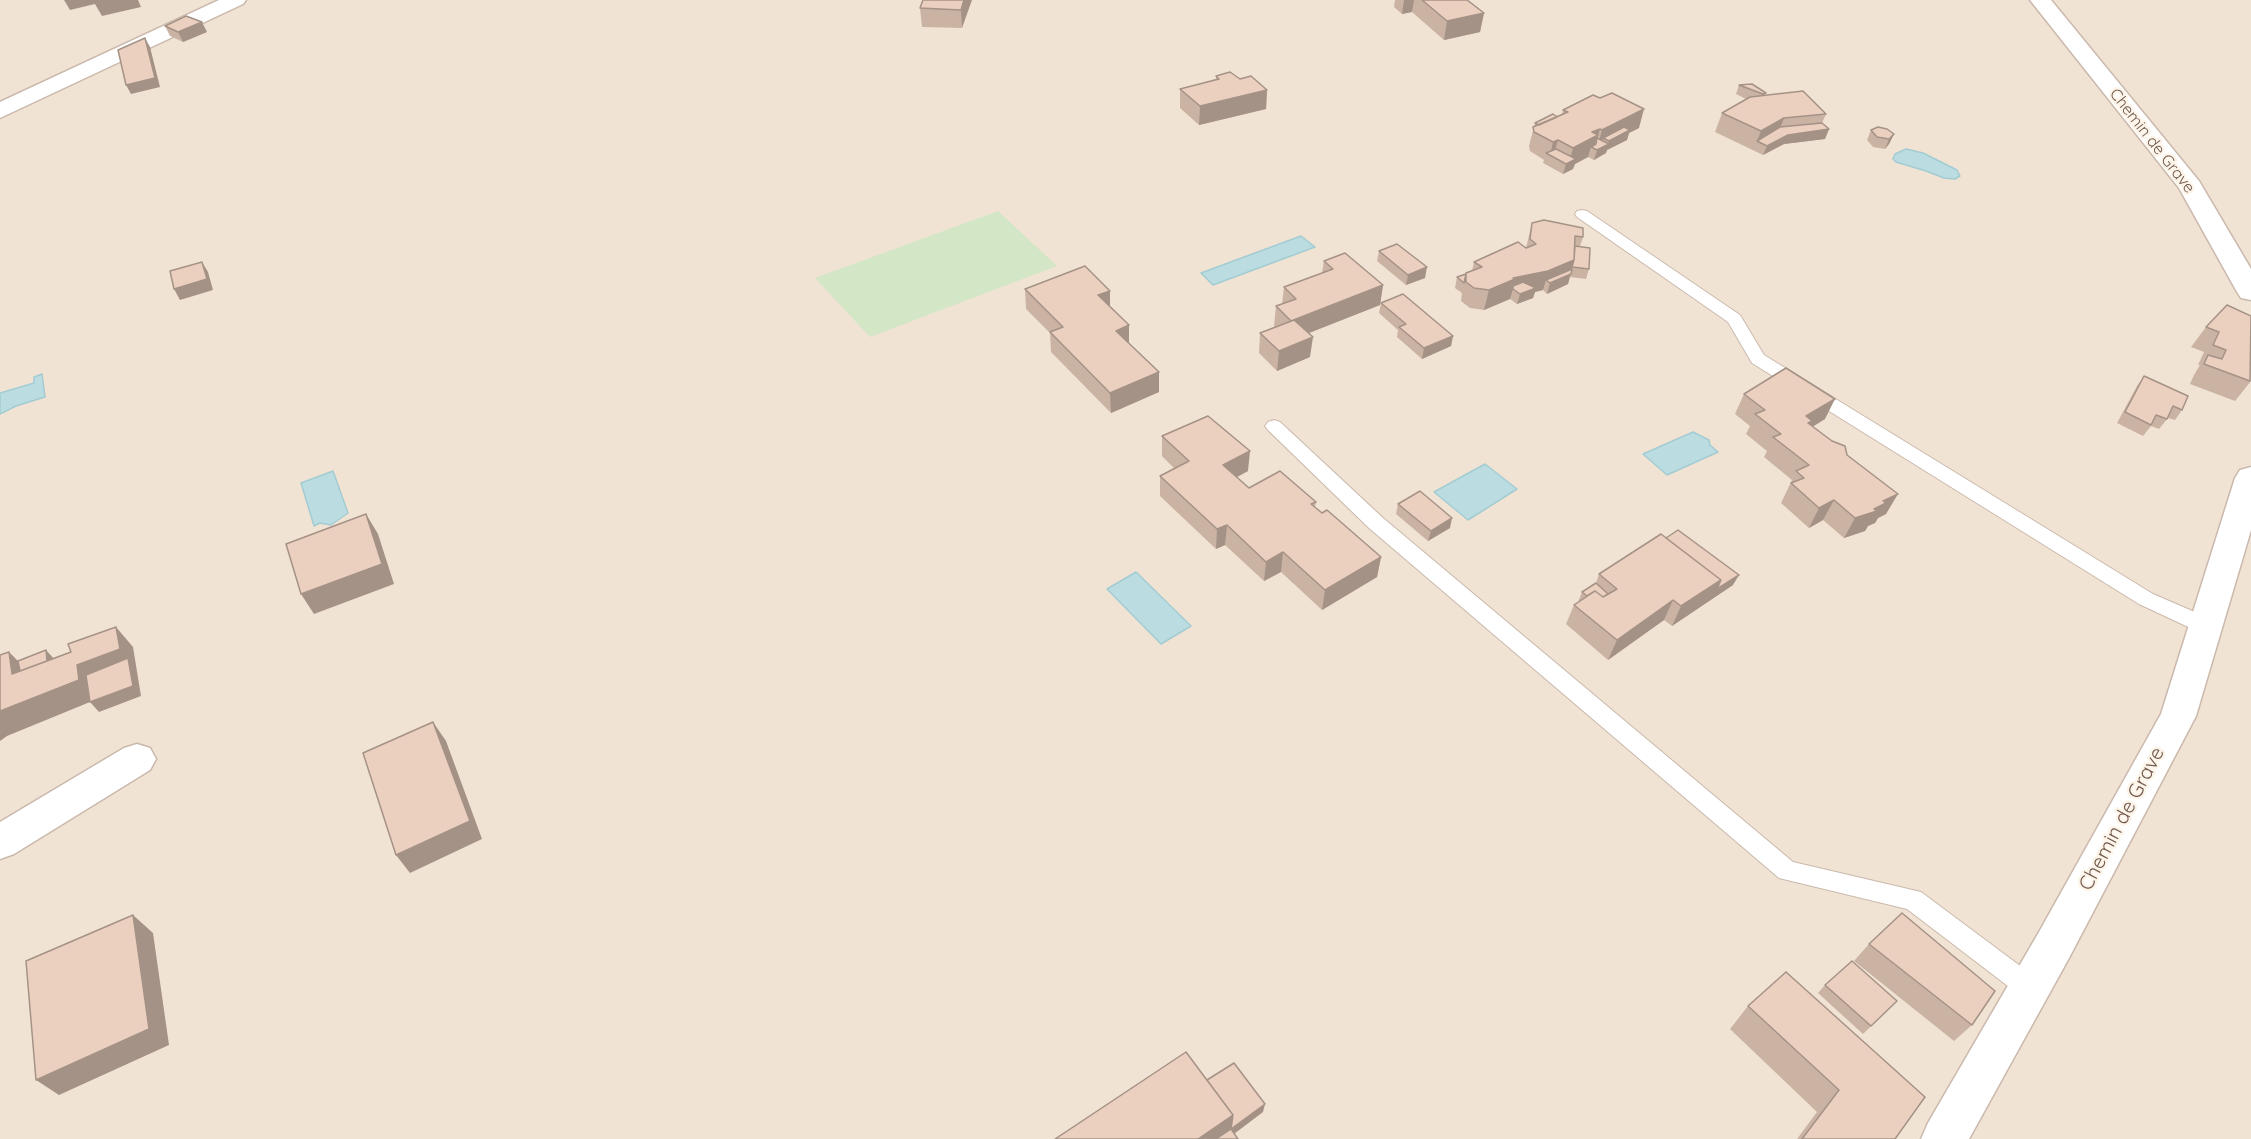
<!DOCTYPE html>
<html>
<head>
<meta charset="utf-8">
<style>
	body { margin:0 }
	canvas { display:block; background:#faf1e5 }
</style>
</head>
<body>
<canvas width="2251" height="1139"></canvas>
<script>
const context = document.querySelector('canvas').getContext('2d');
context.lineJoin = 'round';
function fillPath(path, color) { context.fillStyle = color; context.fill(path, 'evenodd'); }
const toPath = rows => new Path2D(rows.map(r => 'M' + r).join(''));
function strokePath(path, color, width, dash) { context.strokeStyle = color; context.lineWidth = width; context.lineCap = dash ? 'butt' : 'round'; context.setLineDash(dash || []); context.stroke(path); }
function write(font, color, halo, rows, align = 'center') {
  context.font = font + ' Quicksand,sans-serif'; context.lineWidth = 5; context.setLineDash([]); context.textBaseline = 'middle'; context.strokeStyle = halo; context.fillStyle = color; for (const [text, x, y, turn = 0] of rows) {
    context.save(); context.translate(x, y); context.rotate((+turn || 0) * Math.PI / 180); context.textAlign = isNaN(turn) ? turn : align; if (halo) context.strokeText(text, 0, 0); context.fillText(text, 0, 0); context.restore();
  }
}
fillPath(toPath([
	[0,0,2251,0,2251,1139,0,1139]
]), '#f1e3d4');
fillPath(toPath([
	[998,211,1057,266,870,337,815,278]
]), '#d3e6c5');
const water = toPath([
	[1906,149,1923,153,1957,170,1960,176,1955,179,1944,178,1926,171,1896,162,1893,159,1895,154,1906,149],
	[1301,236,1315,247,1213,285,1201,273,1301,236],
	[42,374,45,397,16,406,0,414,0,393,34,383,34,377,42,374],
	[1693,432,1709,440,1710,445,1718,452,1667,475,1643,454,1693,432],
	[1485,464,1517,489,1468,520,1434,492,1485,464],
	[333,471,348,513,331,525,320,523,314,526,301,483,333,471],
	[1136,572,1191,626,1161,644,1107,589,1136,572]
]);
fillPath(water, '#bbdde1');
strokePath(water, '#a3ccd2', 1.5);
const lane = toPath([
	[1582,210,1587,211,1740,315,1764,355,2153,594,2213,620,2216,626,2213,632,2206,634,2199,632,2139,604,1752,363,1728,322,1577,217,1575,214,1577,211,1582,210],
	[1274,420,1280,422,1383,518,1793,862,1921,892,2039,980,2042,988,2039,996,2030,1000,2021,996,1907,909,1779,878,1369,528,1268,430,1265,426,1268,422,1274,420]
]);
const street = toPath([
	[219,0,246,0,243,4,0,118,0,102,219,0],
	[2030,0,2051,0,2199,181,2251,269,2251,300,2241,298,2237,292,2179,188,2030,0],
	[2251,467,2251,530,2196,716,2069,958,1969,1139,1921,1139,1928,1123,2039,932,2161,714,2235,478,2240,470,2251,467],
	[137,744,150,748,156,759,150,770,14,854,0,859,0,822,124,748,137,744]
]);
strokePath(lane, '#cab9ac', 2);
strokePath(street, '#cab9ac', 3);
fillPath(lane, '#fff');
fillPath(street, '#fff');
fillPath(toPath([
	[964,0,962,28,922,27,920,8],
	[1395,0,1467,0,1484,13,1480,32,1444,40,1412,12,1402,14,1394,7],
	[165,26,207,32,183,42,170,36],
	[1216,76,1240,79,1267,90,1266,109,1199,125,1180,108,1180,89,1216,79],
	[1739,85,1766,93,1765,95,1826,114,1822,123,1829,129,1825,139,1784,144,1763,155,1715,132,1722,113,1746,99,1736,94],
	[1563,110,1639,128,1629,133,1627,140,1607,150,1606,153,1594,160,1588,157,1575,164,1573,169,1563,174,1543,163,1544,160,1530,151,1529,146,1535,123,1562,114],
	[1871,130,1894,134,1889,144,1885,149,1873,147,1867,140],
	[1532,223,1583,237,1580,246,1589,269,1586,279,1570,277,1568,284,1547,294,1543,290,1535,292,1533,298,1517,304,1510,299,1484,310,1470,308,1461,301,1462,293,1455,288,1457,277,1472,271,1474,262,1526,248],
	[1379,251,1425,278,1406,285,1377,261],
	[1324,261,1383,285,1380,305,1308,333,1310,357,1277,371,1259,353,1260,333,1275,327,1274,326,1276,306,1282,304,1284,287,1322,273],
	[1025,289,1110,291,1110,307,1129,343,1159,392,1111,413,1051,352,1050,333,1026,309],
	[1381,303,1453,336,1451,346,1422,359,1397,337,1398,330,1379,313],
	[2227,305,2251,381,2235,401,2190,384,2194,375,2200,365,2198,365,2204,352,2191,347,2206,327],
	[2144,376,2182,410,2175,420,2168,418,2159,429,2151,426,2143,436,2117,423,2137,386],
	[1744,394,1825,419,1813,426,1847,455,1886,514,1878,518,1875,523,1868,526,1865,531,1844,538,1823,520,1809,528,1781,503,1792,480,1764,457,1767,451,1746,434,1750,426,1735,414],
	[1162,436,1248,471,1237,477,1249,488,1316,502,1315,507,1381,557,1377,577,1322,610,1281,572,1264,581,1225,545,1216,549,1160,496,1160,476,1174,468,1162,456],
	[1398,504,1450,528,1428,541,1396,514],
	[1599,574,1733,585,1672,626,1664,620,1608,660,1566,624,1574,605,1578,602,1582,592,1596,583],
	[1869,944,1972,1025,1954,1041,1854,961],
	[1825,985,1897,1001,1863,1034,1818,993],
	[1748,1006,1895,1139,1797,1139,1817,1112,1730,1029]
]), '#cbb3a4');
fillPath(toPath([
	[64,0,138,0,141,7,102,16,95,4,70,10],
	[964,0,972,0,962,28,961,10],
	[1404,0,1414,0,1412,12,1402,14],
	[1484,13,1480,32,1444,40,1447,21],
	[202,22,207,32,183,42,178,32],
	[145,38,150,47,160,87,131,94,126,85],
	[1267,90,1266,109,1199,125,1200,106],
	[1644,109,1639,128,1629,133,1627,140,1607,150,1606,153,1594,160,1597,150,1608,144,1609,141,1603,138,1600,148,1597,149,1602,130],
	[1784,118,1777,137,1757,141,1761,131],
	[1600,129,1594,149,1591,147,1588,157,1575,164,1573,169,1563,174,1566,164,1569,163,1573,148,1592,132],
	[1829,129,1825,139,1784,144,1763,155,1767,146,1788,135],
	[1894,134,1889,144,1885,149,1889,139],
	[1558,140,1553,157,1550,155,1553,142],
	[1574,260,1568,284,1547,294,1550,283,1546,280,1543,290,1535,292,1533,298,1517,304,1520,294,1513,289,1510,299,1484,310,1489,290,1513,278],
	[202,262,208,272,213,290,180,300,174,289],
	[1427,267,1425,278,1406,285,1408,275],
	[1383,285,1380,305,1289,341,1291,321],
	[1110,291,1110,310,1098,295],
	[1129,325,1129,345,1116,331],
	[1453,336,1451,346,1422,359,1424,348],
	[1313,337,1310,357,1277,371,1279,351],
	[1159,372,1159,392,1111,413,1110,393],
	[1835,399,1825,419,1809,429,1806,416],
	[1250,451,1248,471,1222,485,1223,465],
	[1898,494,1886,514,1878,518,1875,523,1868,526,1865,531,1844,538,1855,518,1883,501],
	[1834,500,1823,520,1809,528,1819,508],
	[366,514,378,534,394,584,314,614,301,594],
	[1452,518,1450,528,1428,541,1431,531],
	[1227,525,1225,545,1216,549,1217,529],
	[1283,552,1281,572,1264,581,1266,562],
	[1381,557,1377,577,1322,610,1325,590],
	[1739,575,1733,585,1672,626,1681,606,1721,580],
	[1673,600,1664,620,1608,660,1617,640],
	[116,627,133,647,141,696,99,712,90,702,7,736,0,741,0,711,77,665],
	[46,650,55,660,58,683,31,694,12,674,9,652,28,671,29,681,48,673],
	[433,722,446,741,482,839,410,873,396,855],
	[133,915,153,933,169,1045,59,1095,36,1080],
	[1265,1104,1263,1112,1230,1137,1231,1129],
	[1233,1115,1230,1137,1226,1139,1198,1139]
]), '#a59286');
const building = toPath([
	[923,0,964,0,961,10,920,8,923,0],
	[1422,0,1467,0,1484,13,1447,21,1422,0],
	[186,16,202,22,178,32,165,26,186,16],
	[145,38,155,78,126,85,118,50,145,38],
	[1230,72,1240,79,1251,76,1267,90,1200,106,1180,89,1219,79,1216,76,1230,72],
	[1752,84,1766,93,1763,94,1739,85,1752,84],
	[1803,91,1826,114,1784,118,1761,131,1722,113,1750,97,1803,91],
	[1612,93,1644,109,1602,130,1600,129,1592,132,1598,135,1573,148,1558,140,1553,142,1534,132,1533,127,1568,112,1563,110,1593,95,1600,98,1612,93],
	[1553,114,1557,117,1539,125,1535,123,1553,114],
	[1822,123,1829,129,1788,135,1767,146,1757,141,1780,127,1822,123],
	[1624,127,1630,130,1609,141,1603,138,1624,127],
	[1878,127,1887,129,1894,134,1889,139,1877,137,1871,130,1878,127],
	[1597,138,1609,144,1597,150,1591,147,1596,144,1597,138],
	[1556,149,1576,159,1566,164,1546,153,1556,149],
	[1544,220,1583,228,1583,237,1575,236,1574,260,1548,271,1513,278,1515,279,1489,290,1474,288,1466,282,1466,273,1482,267,1474,262,1518,242,1526,248,1536,244,1530,239,1532,223,1544,220],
	[1397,244,1427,267,1408,275,1379,251,1397,244],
	[1575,246,1590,248,1589,269,1572,267,1574,260,1575,246],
	[1345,253,1383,285,1291,321,1276,306,1296,299,1284,287,1333,269,1324,261,1345,253],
	[202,262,207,279,174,289,170,271,202,262],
	[1085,266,1110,291,1098,295,1129,325,1116,331,1159,372,1110,393,1050,332,1063,327,1025,289,1085,266],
	[1572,269,1571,274,1550,283,1546,280,1572,269],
	[1466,274,1464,283,1457,277,1466,274],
	[1523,282,1536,288,1520,294,1513,289,1513,286,1523,282],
	[1403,294,1453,336,1424,348,1399,327,1406,324,1381,303,1403,294],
	[2227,305,2251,316,2250,381,2204,364,2208,355,2222,359,2226,350,2213,345,2219,332,2206,327,2227,305],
	[1294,320,1313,337,1279,351,1260,333,1294,320],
	[1786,368,1835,399,1806,416,1812,421,1808,423,1832,441,1845,446,1847,455,1898,494,1883,501,1886,503,1874,509,1877,511,1855,518,1834,500,1819,508,1791,483,1804,478,1796,471,1809,465,1773,437,1781,434,1755,414,1765,410,1744,394,1786,368],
	[2144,376,2188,396,2182,410,2173,406,2167,419,2156,415,2151,425,2125,412,2144,376],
	[1208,416,1250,451,1223,465,1249,488,1280,471,1316,502,1311,504,1322,513,1327,510,1381,557,1325,590,1283,552,1266,562,1227,525,1217,529,1160,476,1189,461,1162,436,1208,416],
	[1420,491,1452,518,1431,531,1398,504,1420,491],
	[366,514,382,564,301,594,286,544,366,514],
	[1678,530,1739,575,1717,589,1721,580,1666,538,1678,530],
	[1661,534,1721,580,1681,606,1673,600,1617,640,1574,605,1595,591,1603,597,1617,589,1599,574,1661,534],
	[1596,583,1608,594,1603,597,1595,591,1587,596,1582,592,1596,583],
	[116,627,120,649,77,665,79,680,0,711,0,655,9,652,12,674,71,652,68,644,116,627],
	[46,650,47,661,20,671,18,661,46,650],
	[128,658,133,686,90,702,86,675,128,658],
	[433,722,470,821,396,855,363,753,433,722],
	[1902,913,1995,991,1972,1025,1869,944,1902,913],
	[133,915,149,1029,36,1080,26,961,133,915],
	[1852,961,1897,1001,1871,1026,1825,985,1852,961],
	[1786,972,1925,1097,1895,1139,1802,1139,1839,1090,1748,1006,1786,972],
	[1186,1052,1233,1115,1198,1139,1055,1139,1186,1052],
	[1234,1063,1265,1104,1231,1129,1233,1115,1207,1080,1234,1063],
	[1231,1129,1238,1139,1216,1139,1231,1129]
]);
fillPath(building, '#ecd0bf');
strokePath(building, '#a59286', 1.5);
write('16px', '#70584d', '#fdf5ea', [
	["Chemin de Grave",2152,141,52]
]);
write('20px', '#70584d', '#fdf5ea', [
	["Chemin de Grave",2122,819,-62]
]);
</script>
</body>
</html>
